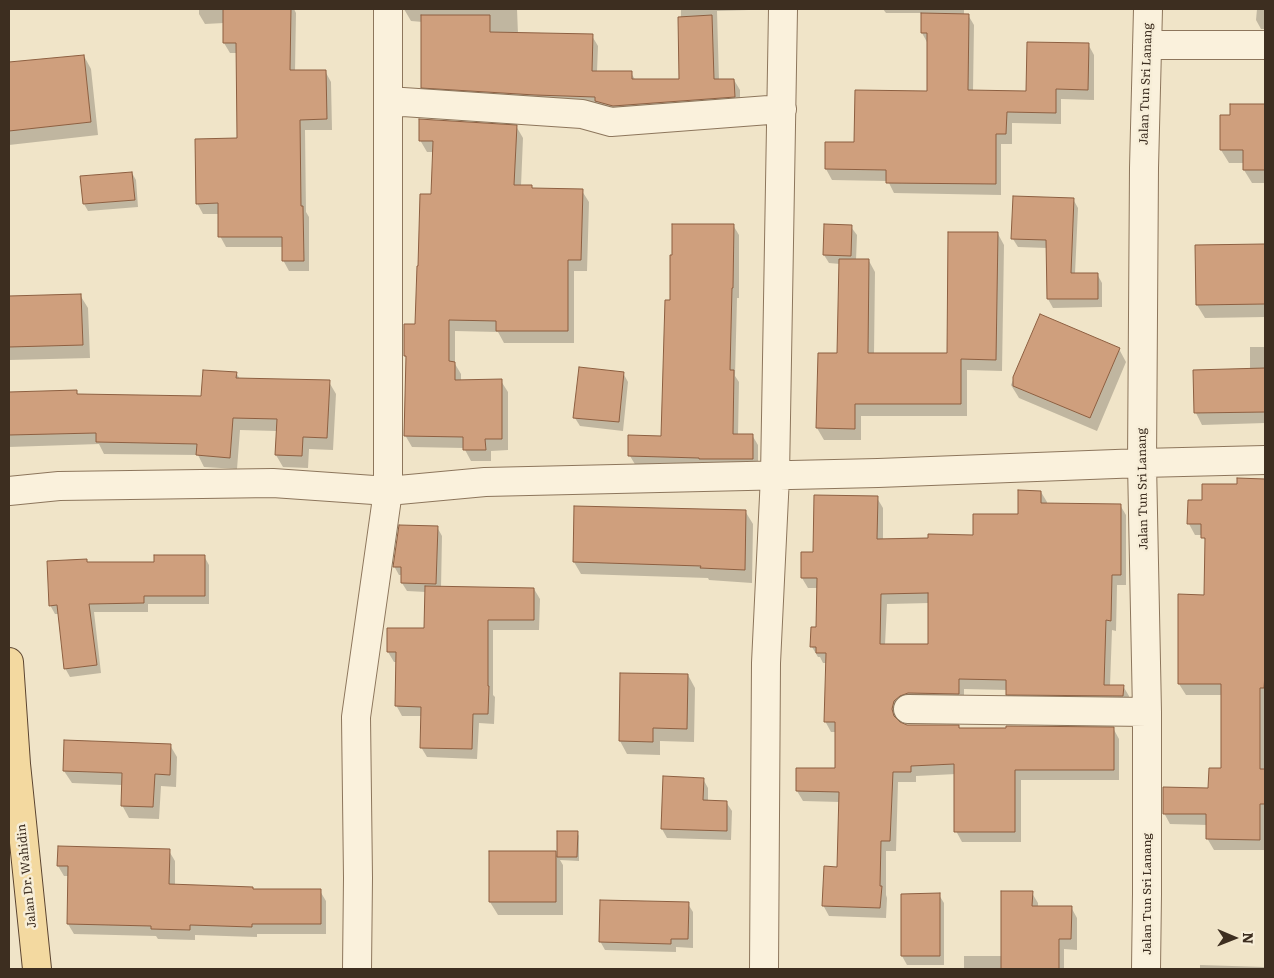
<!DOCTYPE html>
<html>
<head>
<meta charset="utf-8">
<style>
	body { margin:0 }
	#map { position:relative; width:1274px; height:978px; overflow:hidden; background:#f0e4c8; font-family:Literata,serif }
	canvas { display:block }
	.frame { position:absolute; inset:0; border:10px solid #3d2e20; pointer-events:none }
	.north { position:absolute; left:1209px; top:913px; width:50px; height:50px; -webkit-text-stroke:4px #f7eed8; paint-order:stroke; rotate:91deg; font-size:14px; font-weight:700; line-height:20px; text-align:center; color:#3d2e20 }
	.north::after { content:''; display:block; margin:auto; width:18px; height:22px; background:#3d2e20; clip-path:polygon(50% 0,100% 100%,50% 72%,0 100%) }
</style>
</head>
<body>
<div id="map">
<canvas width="1274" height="978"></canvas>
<div class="frame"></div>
<div class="north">N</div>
</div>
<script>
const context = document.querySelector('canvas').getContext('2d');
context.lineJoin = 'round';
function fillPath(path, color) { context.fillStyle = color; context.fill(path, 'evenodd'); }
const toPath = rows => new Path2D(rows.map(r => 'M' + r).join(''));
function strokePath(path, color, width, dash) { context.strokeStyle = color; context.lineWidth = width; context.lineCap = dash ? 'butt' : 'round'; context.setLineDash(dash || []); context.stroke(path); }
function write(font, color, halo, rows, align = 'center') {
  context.font = font + ' Literata,serif'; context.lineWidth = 5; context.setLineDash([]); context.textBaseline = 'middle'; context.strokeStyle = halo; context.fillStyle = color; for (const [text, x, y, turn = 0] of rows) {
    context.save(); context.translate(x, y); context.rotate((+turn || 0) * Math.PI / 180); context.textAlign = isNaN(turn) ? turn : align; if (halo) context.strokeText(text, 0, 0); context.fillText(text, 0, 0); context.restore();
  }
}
fillPath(toPath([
	[199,9,294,9,296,13,295,72,325,71,331,82,332,130,305,130,306,212,309,217,309,271,289,271,283,260,284,247,226,247,220,236,219,214,203,214,197,203,239,139,238,53,230,53,224,43,224,23,205,24,199,14],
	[404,9,517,9,518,34,592,36,598,46,597,72,631,73,636,81,680,80,681,9,749,9,749,10,717,11,719,80,734,80,740,90,740,107,619,116,428,98,422,87,423,22,411,21],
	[883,9,964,9,964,15,968,15,974,25,973,91,1027,92,1088,44,1094,55,1094,100,1061,99,1061,124,1012,123,1012,144,1001,144,1001,195,894,193,888,181,832,180,826,169,855,143,928,92,928,44,922,33,922,13,886,13],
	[1257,9,1265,9,1265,29,1261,29,1256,20],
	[9,13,10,34,9,34],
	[84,56,91,69,98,135,9,145,9,64],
	[1231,105,1265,105,1265,183,1252,183,1244,170,1244,163,1229,163,1221,150,1231,116],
	[516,126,523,138,521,186,531,187,533,189,582,191,589,202,587,271,574,271,574,343,504,343,498,332,455,331,455,364,461,374,461,381,501,381,508,392,508,450,491,451,491,461,471,461,464,448,412,447,405,435,407,359,405,356,417,326,419,267,432,195,434,152,427,152,420,140],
	[132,173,136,180,138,207,88,211,84,204],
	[1073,199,1078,208,1075,274,1097,274,1102,283,1102,307,1053,308,1048,299,1047,248,1018,247,1013,239],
	[733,225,739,235,739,298,737,298,735,376,739,382,738,435,752,435,758,445,758,468,636,466,630,456,630,437,662,437,671,301],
	[851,227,857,235,856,260,869,261,875,272,874,354,948,354,998,234,1004,245,1002,371,967,370,967,416,861,416,861,440,824,440,817,428,819,354,838,354,840,264,829,263,824,255],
	[1265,245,1265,317,1205,318,1197,305,1196,247],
	[80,295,88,308,90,358,9,360,9,297],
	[1040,316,1119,349,1126,362,1097,431,1019,398,1011,385],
	[1250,347,1265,347,1265,423,1202,425,1196,413,1250,369],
	[236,373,240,379,329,382,336,394,333,450,309,449,308,468,283,467,276,455,277,431,240,430,237,469,204,467,198,455,104,454,99,444,9,447,9,393,76,392,78,395,202,397],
	[623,373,628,382,623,431,580,426,575,418],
	[1238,480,1265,480,1265,850,1214,850,1207,838,1208,825,1170,824,1164,813,1209,789,1222,769,1222,695,1186,695,1179,684,1179,596,1205,596,1206,543,1203,535,1195,535,1189,524,1203,501,1238,485],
	[1041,492,1047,502,1047,505,1120,505,1126,515,1126,585,1117,585,1116,631,1112,630,1110,686,1123,686,1129,696,1129,706,1013,705,1007,694,1008,690,964,689,964,704,900,712,898,720,898,722,908,726,959,729,1113,728,1119,739,1119,780,1021,780,1021,842,962,842,956,831,956,774,916,776,916,782,898,782,896,851,886,851,886,895,887,898,886,918,829,916,823,905,839,868,840,802,803,801,797,791,836,769,837,732,831,732,825,721,827,663,823,663,820,657,818,657,812,647,817,628,818,588,808,588,802,578,814,553,877,498,883,508,883,540,974,536,1019,516],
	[929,603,929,645,885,645,887,604],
	[745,511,753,524,752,583,709,580,708,578,581,574,574,562],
	[437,527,442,536,441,588,534,589,540,599,539,630,493,630,493,695,495,697,494,724,479,723,477,759,427,757,421,747,422,716,402,716,396,705,397,662,394,662,388,652,425,629,426,592,407,591,402,583,402,575,399,575,394,566],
	[204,556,209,565,209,604,148,604,148,612,94,612,101,673,70,677,65,668,59,614,55,614,50,605,88,564,156,563],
	[688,675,695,688,694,742,660,741,660,755,627,754,620,741],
	[170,745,177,757,176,787,161,786,159,819,129,818,122,805,122,785,72,783,64,771],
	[703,779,708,788,708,802,726,802,732,811,731,840,667,838,662,829],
	[577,832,579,836,579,861,560,860,563,865,563,915,498,915,490,902,555,852,558,857],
	[169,851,175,861,175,885,253,890,320,891,326,901,326,934,257,934,257,937,195,935,195,940,158,939,156,936,74,934,68,924,69,876,64,876,58,866],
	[1032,893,1038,903,1038,907,1071,907,1077,918,1077,950,1064,949,1064,969,964,969,964,956,1002,956],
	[902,895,939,895,944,903,944,965,907,965,902,956],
	[688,904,693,912,693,948,676,947,676,952,605,950,600,941],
	[1200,965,1265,967,1265,969,1200,969]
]), '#0003');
const building = toPath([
	[223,9,291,9,290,70,326,70,327,119,300,120,301,206,303,206,304,261,282,261,282,237,218,237,218,203,196,204,195,139,237,138,236,43,223,43,223,9],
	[921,13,969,14,968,90,1026,91,1027,42,1089,43,1088,90,1056,89,1056,113,1007,112,1006,134,996,134,996,184,886,183,886,170,825,169,825,142,854,142,855,90,927,91,927,33,921,33,921,13],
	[421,15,490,15,490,32,593,34,592,71,632,71,632,79,679,79,678,17,712,15,714,79,734,79,735,97,613,106,595,101,595,97,535,95,421,88,421,15],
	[84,55,91,122,9,131,9,62,84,55],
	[1230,104,1265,104,1265,170,1243,170,1243,150,1220,150,1220,115,1230,115,1230,104],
	[419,119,517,125,514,185,532,185,532,188,583,189,581,260,568,260,568,331,496,331,496,321,449,320,449,361,455,362,455,380,502,379,502,439,485,439,486,450,463,450,463,437,404,436,406,356,404,356,404,324,415,324,417,266,418,266,420,194,431,194,433,141,419,141,419,119],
	[132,172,135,200,83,204,80,176,132,172],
	[1013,196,1074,198,1071,273,1098,273,1098,299,1047,299,1046,240,1011,239,1013,196],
	[672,224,734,224,733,288,732,288,730,370,734,370,733,434,753,434,753,459,699,459,699,458,628,456,628,435,661,436,665,300,670,300,670,255,672,255,672,224],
	[824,224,852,225,851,256,823,255,824,224],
	[948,232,998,232,996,360,961,359,961,404,855,404,855,429,816,428,818,353,837,353,839,259,869,259,868,353,947,353,948,232],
	[1265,244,1265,304,1196,305,1195,245,1265,244],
	[81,294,83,345,9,347,9,296,81,294],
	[1040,314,1120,348,1090,418,1013,386,1013,377,1040,314],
	[579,367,624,372,619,422,573,418,579,367],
	[1265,368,1265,412,1194,413,1193,370,1265,368],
	[203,370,237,372,236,378,330,380,327,438,303,437,302,456,275,455,277,419,233,418,230,458,196,455,197,444,96,442,96,433,9,435,9,392,77,390,77,394,201,396,203,370],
	[1237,478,1265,479,1265,674,1264,688,1260,688,1260,769,1265,769,1265,804,1260,804,1260,840,1206,839,1206,814,1163,814,1163,787,1208,788,1209,768,1221,768,1221,684,1178,684,1178,594,1204,595,1205,538,1201,538,1201,524,1187,524,1188,500,1202,500,1202,484,1237,484,1237,478],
	[1018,490,1041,491,1041,503,1121,504,1121,575,1112,575,1111,621,1106,620,1104,685,1124,685,1123,696,1006,695,1006,680,959,679,959,694,908,693,900,696,894,701,892,709,894,716,900,722,907,725,959,725,959,728,1006,728,1006,726,1114,727,1114,770,1015,770,1015,832,954,832,954,764,911,766,911,772,893,772,890,841,881,841,880,886,882,886,880,908,822,906,824,866,837,867,839,792,796,791,796,768,835,768,835,722,824,722,826,653,816,653,816,647,810,647,811,627,816,627,817,578,801,578,801,552,813,552,814,495,878,496,877,539,928,538,928,534,973,535,973,514,1018,514,1018,490],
	[928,593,928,644,880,644,881,594,928,593],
	[574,506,746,510,745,570,700,568,701,566,573,562,574,506],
	[399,525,438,526,436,584,401,583,401,567,393,567,399,525],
	[154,555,205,555,205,596,144,596,144,603,89,604,97,665,64,669,57,605,49,606,47,561,87,559,87,562,154,562,154,555],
	[425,586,534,588,534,620,488,620,488,686,489,686,488,714,473,714,472,749,420,748,421,707,395,706,396,652,387,652,387,628,424,628,425,586],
	[620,673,688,674,687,729,653,728,653,742,619,741,620,673],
	[64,740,171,744,170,775,155,774,153,807,121,806,122,773,63,771,64,740],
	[663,776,704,778,703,800,727,801,727,831,661,829,663,776],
	[557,831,578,831,577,857,557,857,557,831],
	[58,846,170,849,169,884,253,887,253,889,321,889,321,924,252,924,252,927,190,925,190,930,151,929,151,926,67,924,68,866,57,866,58,846],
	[489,851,556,851,556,902,489,902,489,851],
	[1001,891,1033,891,1032,906,1072,906,1071,939,1059,939,1059,969,1001,969,1001,891],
	[940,893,940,956,901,956,901,894,940,893],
	[600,900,689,902,688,939,671,939,671,944,599,942,600,900]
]);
fillPath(building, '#cf9f7d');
strokePath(building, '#8d5f41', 1);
const street = toPath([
	[1147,45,1265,45],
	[388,101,582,114,611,122,782,109],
	[9,491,59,486,273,483,388,491,485,482,878,473,1142,463,1265,460],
	[908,709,1147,712],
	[357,969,358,878,356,717,388,491,388,9],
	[764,969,766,663,775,476,783,9],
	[1146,969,1147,894,1147,712,1142,463,1144,168,1148,9]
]);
const primary = toPath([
	[9,662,16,764,37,969]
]);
strokePath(street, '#8d765c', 30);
strokePath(primary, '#5b4430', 30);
strokePath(street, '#faf1dc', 28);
strokePath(primary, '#f3d9a0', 28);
write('12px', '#3d2e20', '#f7eed8', [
	["Jalan Tun Sri Lanang",1146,84,-88],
	["Jalan Tun Sri Lanang",1143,489,-91],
	["Jalan Dr. Wahidin",27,876,-96],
	["Jalan Tun Sri Lanang",1147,894,-90]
]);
</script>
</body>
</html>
